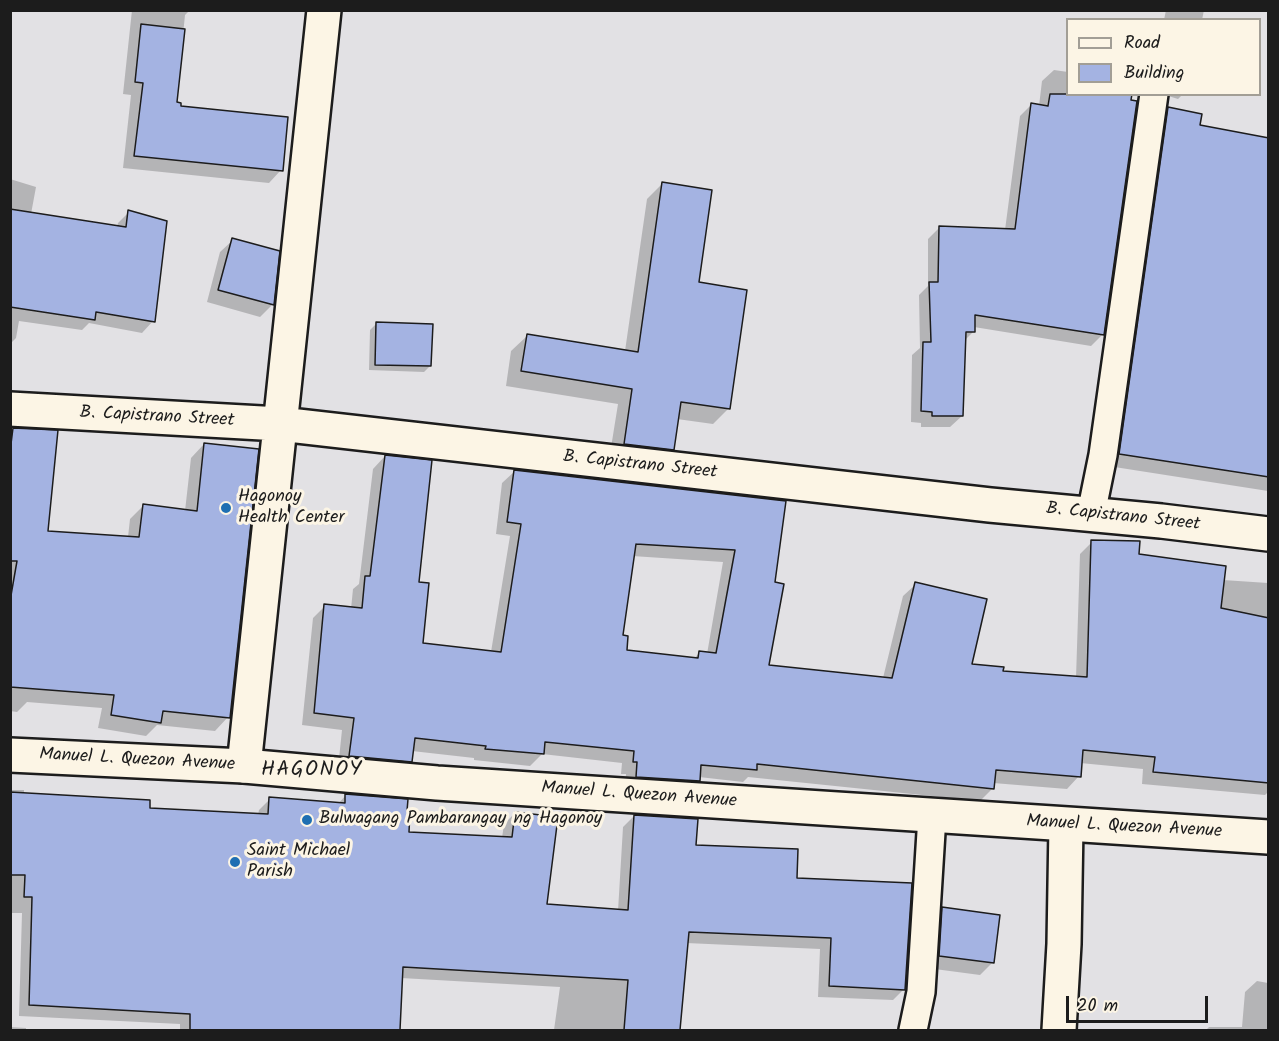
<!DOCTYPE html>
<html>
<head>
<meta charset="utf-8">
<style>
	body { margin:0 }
	#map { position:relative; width:1279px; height:1041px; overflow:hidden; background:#e2e1e4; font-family:Kalam,sans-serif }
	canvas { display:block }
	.frame { position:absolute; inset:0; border:12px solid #1c1c1c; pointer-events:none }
	.legend { position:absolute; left:1066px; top:18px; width:195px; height:78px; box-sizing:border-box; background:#fcf5e5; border:2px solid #a29e95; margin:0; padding:8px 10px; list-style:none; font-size:18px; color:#1c1c1c }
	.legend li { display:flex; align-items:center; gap:12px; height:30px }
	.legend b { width:30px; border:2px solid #a29e95 }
	.scale { position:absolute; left:1066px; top:996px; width:142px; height:27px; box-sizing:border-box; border:3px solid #1c1c1c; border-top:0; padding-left:8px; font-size:18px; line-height:21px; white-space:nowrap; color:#1c1c1c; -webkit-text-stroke:4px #fcf5e5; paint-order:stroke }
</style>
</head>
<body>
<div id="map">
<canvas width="1279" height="1041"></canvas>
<div class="frame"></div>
<ul class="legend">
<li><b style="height:8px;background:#fcf5e5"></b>Road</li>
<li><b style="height:16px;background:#a4b3e2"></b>Building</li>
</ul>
<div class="scale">20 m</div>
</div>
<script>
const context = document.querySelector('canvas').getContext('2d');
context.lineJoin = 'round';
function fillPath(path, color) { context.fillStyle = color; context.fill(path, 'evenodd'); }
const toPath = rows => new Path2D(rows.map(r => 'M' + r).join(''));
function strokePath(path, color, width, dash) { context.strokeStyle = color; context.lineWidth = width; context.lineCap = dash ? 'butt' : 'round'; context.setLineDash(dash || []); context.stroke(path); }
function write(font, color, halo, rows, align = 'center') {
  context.font = font + ' Kalam,sans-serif'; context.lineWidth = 6; context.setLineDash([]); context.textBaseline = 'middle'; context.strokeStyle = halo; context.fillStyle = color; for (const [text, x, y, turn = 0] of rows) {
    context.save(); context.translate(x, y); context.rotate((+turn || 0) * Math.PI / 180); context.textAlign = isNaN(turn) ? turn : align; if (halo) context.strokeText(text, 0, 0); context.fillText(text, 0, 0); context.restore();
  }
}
fillPath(toPath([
	[132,10,190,10,185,15,176,104,281,170,269,183,123,168,131,95,123,94],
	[1166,10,1204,10,1202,20,1164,20],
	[1054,70,1068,72,1068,94,1103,334,1091,346,974,327,974,331,964,341,962,416,950,427,921,427,921,423,911,422,912,355,920,348,919,295,928,286,928,239,939,228,1005,230,1020,116,1031,105,1039,106,1042,81],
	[1162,94,1183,94,1178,99],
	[1169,109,1198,126,1268,139,1268,491,1108,466,1156,121],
	[10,179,36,187,31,214,117,227,118,223,129,212,153,321,142,333,89,323,82,330,19,321,16,338,10,344],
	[663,183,697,284,728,409,713,424,677,419,673,449,657,465,609,460,618,404,506,386,511,351,527,336,625,351,647,199],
	[233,240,278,252,272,305,260,317,207,302,220,252],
	[376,324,430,366,424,372,369,370,370,330],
	[13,429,46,533,128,537,130,519,144,505,185,511,191,458,204,444,228,717,215,731,157,725,146,736,98,728,102,708,27,702,17,712,10,711,10,432],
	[385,456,417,583,421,644,491,652,510,536,496,534,502,483,515,471,784,502,774,584,767,666,883,678,903,596,916,584,970,665,1002,672,1076,678,1080,554,1092,542,1223,580,1268,583,1268,792,1265,795,1142,784,1143,769,1080,763,1079,776,1067,789,993,783,993,788,980,801,748,777,743,782,699,777,699,781,686,793,625,789,626,774,621,774,622,763,542,754,530,766,474,760,474,758,412,751,411,761,398,774,338,768,342,730,302,725,313,618,325,606,351,609,353,589,359,584,373,469],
	[632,556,723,562,707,654,699,653,694,659,625,651,621,637],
	[10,790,24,790,24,794,148,809,258,815,259,810,270,799,338,804,346,795,408,834,502,838,504,824,515,813,545,905,618,911,623,827,634,816,694,846,795,879,904,989,893,1000,818,997,820,949,686,943,679,1030,554,1030,560,987,401,978,399,1030,180,1030,180,1024,19,1016,22,913,10,913],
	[943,909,992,963,980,975,927,968,930,921],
	[1257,981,1268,983,1268,1030,1206,1030,1209,1027,1242,1027,1245,992],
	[10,1027,26,1028,26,1030,10,1030]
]), '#0003');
const building = toPath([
	[141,24,185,29,177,102,181,103,181,106,288,117,283,171,134,156,143,83,135,82,141,24],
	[1050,94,1132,94,1131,100,1137,101,1104,335,975,315,975,332,966,332,963,416,932,416,932,412,921,411,923,342,931,342,929,282,938,282,939,226,1015,229,1031,103,1048,106,1050,94],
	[1168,107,1202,114,1200,125,1269,138,1269,477,1119,454,1168,107],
	[662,182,712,190,699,282,747,290,730,409,681,402,674,450,624,444,632,389,521,371,527,334,638,352,662,182],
	[10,209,126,227,128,210,167,221,155,322,96,312,95,320,10,307,10,209],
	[232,238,280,251,274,305,218,290,232,238],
	[376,322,433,324,431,366,375,365,376,322],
	[13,428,58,430,48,531,139,537,143,504,197,511,204,443,259,449,230,718,163,711,161,723,111,715,114,695,10,687,10,601,17,561,10,561,10,452,13,428],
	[385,455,432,460,419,582,429,583,423,643,501,652,521,524,507,522,514,470,786,501,775,582,784,584,769,665,892,678,915,582,987,599,972,664,1004,667,1003,671,1087,677,1091,540,1140,541,1139,554,1226,566,1221,608,1269,618,1269,783,1153,772,1155,757,1083,750,1081,777,996,770,994,789,757,764,757,770,701,765,700,781,636,777,637,762,633,762,634,751,545,742,544,754,485,749,486,746,415,738,412,762,349,756,354,718,314,713,324,604,362,608,365,576,370,576,385,455],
	[636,544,735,550,716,653,699,651,698,658,627,650,628,636,623,635,636,544],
	[10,792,150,800,150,808,268,814,269,797,345,803,345,794,408,799,407,811,410,811,409,832,512,837,515,812,558,817,547,904,628,910,634,815,698,819,696,845,798,849,797,878,912,883,905,990,829,986,831,938,689,932,680,1030,624,1030,628,980,403,967,400,1030,190,1030,190,1014,29,1005,32,897,24,897,25,875,10,875,10,792],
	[942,907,1000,915,994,963,939,956,942,907]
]);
fillPath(building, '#a4b3e2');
strokePath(building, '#1c1c1c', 1.5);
const service = toPath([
	[1091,514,1103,455,1154,94],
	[913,1030,921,992,932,816]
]);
const minor = toPath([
	[10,409,280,424,990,505,1161,521,1268,534],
	[244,766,324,10]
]);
const tertiary = toPath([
	[1059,1030,1064,944,1066,825]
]);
const secondary = toPath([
	[10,755,244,766,437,783,1268,837]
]);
strokePath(service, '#1c1c1c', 32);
strokePath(minor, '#1c1c1c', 38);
strokePath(tertiary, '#1c1c1c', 38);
strokePath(secondary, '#1c1c1c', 38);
strokePath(service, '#fcf5e5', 27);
strokePath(minor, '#fcf5e5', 33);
strokePath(tertiary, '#fcf5e5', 33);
strokePath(secondary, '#fcf5e5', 33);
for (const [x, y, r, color] of [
	[226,508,6,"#1f6fb2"],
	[307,820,6,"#1f6fb2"],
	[235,862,6,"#1f6fb2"]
]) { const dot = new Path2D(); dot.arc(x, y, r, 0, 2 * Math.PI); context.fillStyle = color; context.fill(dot); strokePath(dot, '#fcf5e5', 2); }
write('18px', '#1c1c1c', '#fcf5e5', [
	["B. Capistrano Street",157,418,3],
	["B. Capistrano Street",640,466,6],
	["B. Capistrano Street",1123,518,6],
	["Manuel L. Quezon Avenue",137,761,3],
	["Manuel L. Quezon Avenue",639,796,4],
	["Manuel L. Quezon Avenue",1124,828,3]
]);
write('18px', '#1c1c1c', '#fcf5e5', [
	["Hagonoy",238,498],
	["Health Center",238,519],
	["Bulwagang Pambarangay ng Hagonoy",319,820],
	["Saint Michael",247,852],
	["Parish",247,873]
], 'left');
context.letterSpacing = '1.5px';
write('21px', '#1c1c1c', '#fcf5e5', [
	["HAGONOY",312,771]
]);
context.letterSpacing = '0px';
</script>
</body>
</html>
